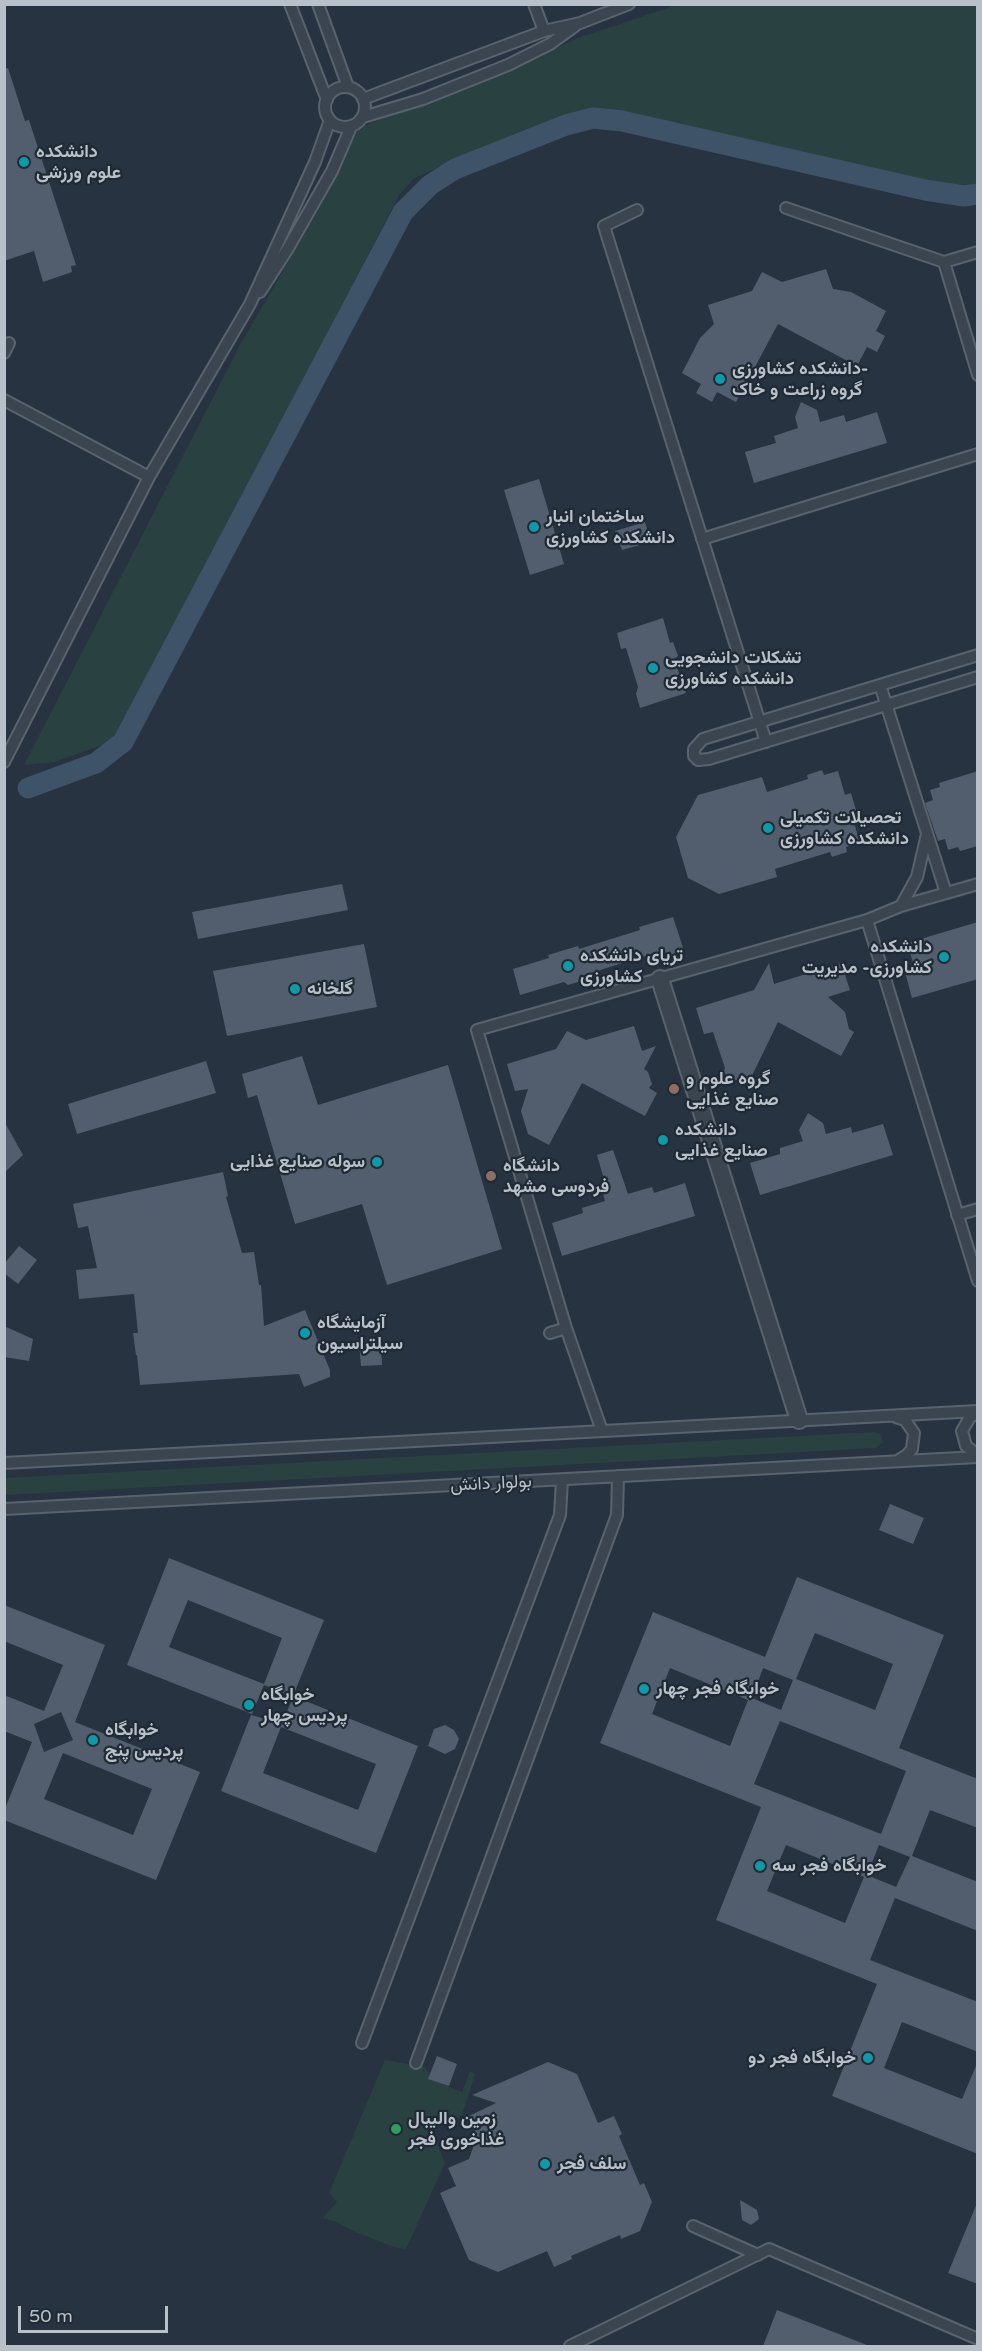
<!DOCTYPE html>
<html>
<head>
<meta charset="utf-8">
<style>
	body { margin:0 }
	#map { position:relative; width:982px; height:2351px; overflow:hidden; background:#273340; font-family:"Varela Round",sans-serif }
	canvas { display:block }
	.frame { position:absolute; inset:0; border:6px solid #b8c0ca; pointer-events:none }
	.scale { position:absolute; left:18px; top:2306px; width:150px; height:27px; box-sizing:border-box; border:3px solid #b8c0ca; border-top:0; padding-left:8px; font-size:18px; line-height:21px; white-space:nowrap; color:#b8c0ca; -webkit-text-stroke:4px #202a35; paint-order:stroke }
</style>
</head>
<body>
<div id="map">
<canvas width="982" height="2351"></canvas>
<div class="frame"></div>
<div class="scale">50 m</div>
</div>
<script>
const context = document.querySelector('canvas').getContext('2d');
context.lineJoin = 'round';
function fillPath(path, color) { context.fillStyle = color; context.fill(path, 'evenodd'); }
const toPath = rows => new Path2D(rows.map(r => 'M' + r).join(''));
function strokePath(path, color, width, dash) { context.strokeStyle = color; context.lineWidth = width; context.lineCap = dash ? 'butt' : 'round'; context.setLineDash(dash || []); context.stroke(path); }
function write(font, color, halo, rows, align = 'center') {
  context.font = font + ' "Varela Round",Vazirmatn,sans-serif'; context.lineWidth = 4.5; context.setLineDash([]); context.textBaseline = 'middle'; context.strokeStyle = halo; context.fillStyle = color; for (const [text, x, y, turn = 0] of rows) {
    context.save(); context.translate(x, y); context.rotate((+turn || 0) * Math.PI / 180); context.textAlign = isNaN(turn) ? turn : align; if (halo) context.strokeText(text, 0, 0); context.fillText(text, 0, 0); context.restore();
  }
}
fillPath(toPath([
	[677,5,977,5,977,185,922,183,800,151,634,116,579,112,465,155,413,179,399,195,127,720,110,742,55,762,24,765,240,345,316,214,359,128,526,63,578,38],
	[875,1432,880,1433,883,1442,876,1448,5,1495,5,1478],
	[385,2060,425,2067,433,2080,462,2092,470,2071,475,2074,462,2115,454,2120,440,2120,431,2137,437,2143,445,2163,406,2249,394,2247,353,2231,337,2222,323,2218,337,2202,329,2193]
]), '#2a4142');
strokePath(toPath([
	[28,788,96,763,123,742,403,212,430,185,455,169,566,125,593,118,622,121,925,190,964,196,978,194]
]), '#3e5268', 21);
fillPath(toPath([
	[8,68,25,121,29,120,76,265,71,266,72,272,43,282,34,251,4,261,4,69],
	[826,269,833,289,851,292,886,311,876,331,885,336,877,352,867,347,857,366,778,324,736,402,717,392,712,402,696,393,701,384,682,373,700,338,714,324,708,305,752,291,762,272,782,282],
	[801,402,817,410,820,422,844,415,846,422,877,412,887,443,754,483,745,452,776,443,774,436,798,428,795,417],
	[539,479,564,564,530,575,504,490],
	[645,522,651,542,622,550,615,531],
	[663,618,670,643,673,642,678,656,674,659,686,693,640,708,636,694,638,687,626,648,621,649,617,633],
	[822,770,824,775,838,771,845,795,851,793,858,817,853,819,860,843,846,847,847,852,832,857,830,852,775,869,777,877,719,894,688,878,676,837,698,795,762,777,767,792,808,779,807,775],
	[978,771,978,846,960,851,958,847,948,850,945,839,938,841,925,803,933,800,930,790,940,787,939,783],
	[342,884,348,910,198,939,192,912],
	[673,917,684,951,666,956,664,950,581,976,578,982,568,985,564,982,520,995,513,969,549,958,548,955,578,946,579,949,640,930,639,927],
	[978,922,978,979,912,998,905,972,915,969,907,943],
	[364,944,377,1007,227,1036,213,971],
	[769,963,774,984,841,963,850,990,828,997,845,1012,849,1029,854,1032,841,1056,778,1022,747,1086,723,1073,725,1068,713,1032,704,1034,696,1008,754,990],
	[634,1026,642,1051,656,1046,644,1069,648,1072,652,1084,649,1088,657,1093,645,1116,582,1083,549,1145,528,1134,521,1111,528,1089,515,1091,507,1064,556,1049,567,1031,586,1040],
	[302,1056,318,1105,448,1065,502,1249,387,1285,362,1204,295,1224,257,1095,248,1098,242,1074],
	[206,1061,216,1093,77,1134,68,1104],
	[808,1113,823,1123,826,1134,851,1127,852,1133,883,1124,893,1155,760,1195,750,1163,780,1154,780,1148,803,1141,799,1130],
	[4,1121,23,1155,4,1173],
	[613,1150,628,1194,652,1187,654,1193,685,1183,695,1216,562,1256,552,1223,583,1213,582,1208,605,1201,602,1189,605,1183,597,1155],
	[223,1172,228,1196,226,1197,242,1253,254,1252,259,1285,261,1285,264,1326,305,1310,330,1370,330,1377,304,1387,299,1374,140,1385,137,1355,136,1355,133,1333,138,1333,134,1294,79,1299,76,1270,97,1268,88,1226,78,1228,73,1204],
	[19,1246,37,1260,18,1284,4,1273,4,1264],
	[4,1326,33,1339,29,1361,4,1357],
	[381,1341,382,1365,361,1366,359,1342],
	[890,1504,924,1518,913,1544,879,1530],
	[169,1558,324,1620,293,1696,418,1746,376,1853,221,1791,251,1715,282,1724,293,1697,264,1685,252,1714,127,1665],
	[188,1600,282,1638,264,1684,169,1647],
	[281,1727,376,1764,358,1810,263,1773],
	[797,1577,944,1635,899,1748,978,1779,978,1828,930,1810,912,1856,978,1882,978,1931,895,1898,870,1960,978,2002,978,2052,902,2022,884,2068,962,2099,978,2061,978,2154,832,2096,877,1984,716,1920,761,1807,600,1743,653,1612,765,1657],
	[815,1633,893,1664,875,1710,796,1679],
	[670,1668,748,1700,730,1746,652,1714],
	[763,1668,793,1680,781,1710,752,1698],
	[780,1721,906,1771,881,1834,754,1784],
	[786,1845,864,1877,845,1923,767,1891],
	[879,1845,910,1857,896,1887,867,1875],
	[4,1605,105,1645,75,1722,200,1772,156,1880,4,1820,4,1811,32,1742,4,1731,4,1695,44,1711,63,1665,4,1641],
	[61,1712,73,1740,44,1752,34,1724],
	[63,1753,152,1789,133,1835,44,1799],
	[445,1725,454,1730,459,1739,455,1749,445,1754,428,1746,434,1729],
	[437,2056,457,2064,449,2086,428,2079],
	[548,2062,577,2074,598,2123,614,2116,622,2134,619,2136,640,2185,644,2183,652,2202,640,2231,621,2239,620,2235,571,2256,572,2259,554,2267,547,2251,498,2272,469,2260,440,2193,456,2186,448,2168,469,2159,477,2136,469,2116,496,2103,472,2095],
	[740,2200,757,2210,759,2219,751,2225,742,2220],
	[977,2203,978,2203,978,2284,948,2273],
	[777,2310,867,2345,866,2346,763,2346]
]), '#525e6d');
const service = toPath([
	[290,4,327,100],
	[318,4,348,87],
	[534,4,544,31],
	'325 107a20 20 0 1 1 40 0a20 20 0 1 1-40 0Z',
	[363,99,544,31,580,23,629,4],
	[363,117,423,99,508,65,550,44,575,26],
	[786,208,944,262,978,252],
	[637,210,604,226,766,742],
	[944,262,978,375],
	[260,292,287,250,332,171,351,127],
	[4,353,9,343],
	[4,400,149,477],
	[702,539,978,454],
	[978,655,703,739,694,749,694,756,698,760,709,759,978,677],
	[880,685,946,893],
	[4,762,149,477,250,304,315,162,330,120],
	[901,906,917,877,927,834],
	[867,920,978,1281],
	[957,1215,978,1209],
	[550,1333,566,1328],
	[978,1413,970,1417,962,1431,966,1446,978,1455],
	[896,1417,905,1420,914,1433,912,1449,907,1455,899,1460],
	[602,1431,566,1328,477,1030,867,920,901,906,978,884],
	[4,1463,978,1411],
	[4,1509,978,1457],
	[362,2043,560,1515,562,1480],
	[416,2063,617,1515,618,1476],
	[693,2226,758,2255],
	[570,2346,769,2249,978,2339]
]);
const pedestrian = toPath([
	[660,979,799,1420]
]);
strokePath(service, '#59636d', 14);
strokePath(pedestrian, '#59636d', 20);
strokePath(service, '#3b4550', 10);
strokePath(pedestrian, '#3b4550', 16);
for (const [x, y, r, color] of [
	[24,162,6,"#0f9aa8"],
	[720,379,6,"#0f9aa8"],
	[534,527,6,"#0f9aa8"],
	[653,668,6,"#0f9aa8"],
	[768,828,6,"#0f9aa8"],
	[944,957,6,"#0f9aa8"],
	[568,966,6,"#0f9aa8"],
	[295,989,6,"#0f9aa8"],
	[674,1089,6,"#8d6e63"],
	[663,1140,6,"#0f9aa8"],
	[377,1162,6,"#0f9aa8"],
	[491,1176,6,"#8d6e63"],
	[305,1333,6,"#0f9aa8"],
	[644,1689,6,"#0f9aa8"],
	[249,1705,6,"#0f9aa8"],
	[93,1740,6,"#0f9aa8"],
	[760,1866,6,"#0f9aa8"],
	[868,2058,6,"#0f9aa8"],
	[396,2129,6,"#2e9e5b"],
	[545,2164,6,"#0f9aa8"]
]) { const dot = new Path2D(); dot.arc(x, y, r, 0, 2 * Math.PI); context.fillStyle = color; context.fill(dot); strokePath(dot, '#202a35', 2); }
write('bold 18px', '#b8c0ca', '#202a35', [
	["دانشکده",36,152],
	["علوم ورزشی",36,173],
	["دانشکده کشاورزی-",732,369],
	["گروه زراعت و خاک",732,390],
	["ساختمان انبار",546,517],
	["دانشکده کشاورزی",546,538],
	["تشکلات دانشجویی",665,658],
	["دانشکده کشاورزی",665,679],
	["تحصیلات تکمیلی",780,818],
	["دانشکده کشاورزی",780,839],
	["دانشکده",932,947,"right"],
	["کشاورزی- مدیریت",932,968,"right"],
	["تریای دانشکده",580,956],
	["کشاورزی",580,977],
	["گلخانه",307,989],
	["گروه علوم و",686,1079],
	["صنایع غذایی",686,1100],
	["دانشکده",675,1130],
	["صنایع غذایی",675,1151],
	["سوله صنایع غذایی",365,1162,"right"],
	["دانشگاه",503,1166],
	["فردوسی مشهد",503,1187],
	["آزمایشگاه",317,1323],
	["سیلتراسیون",317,1344],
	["خوابگاه فجر چهار",656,1689],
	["خوابگاه",261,1695],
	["پردیس چهار",261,1716],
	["خوابگاه",105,1730],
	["پردیس پنج",105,1751],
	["خوابگاه فجر سه",772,1866],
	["خوابگاه فجر دو",856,2058,"right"],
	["زمین والیبال",408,2119],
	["غذاخوری فجر",408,2140],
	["سلف فجر",557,2164]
], 'left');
write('18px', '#b8c0ca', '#202a35', [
	["بولوار دانش",491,1484,-3]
]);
</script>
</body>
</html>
